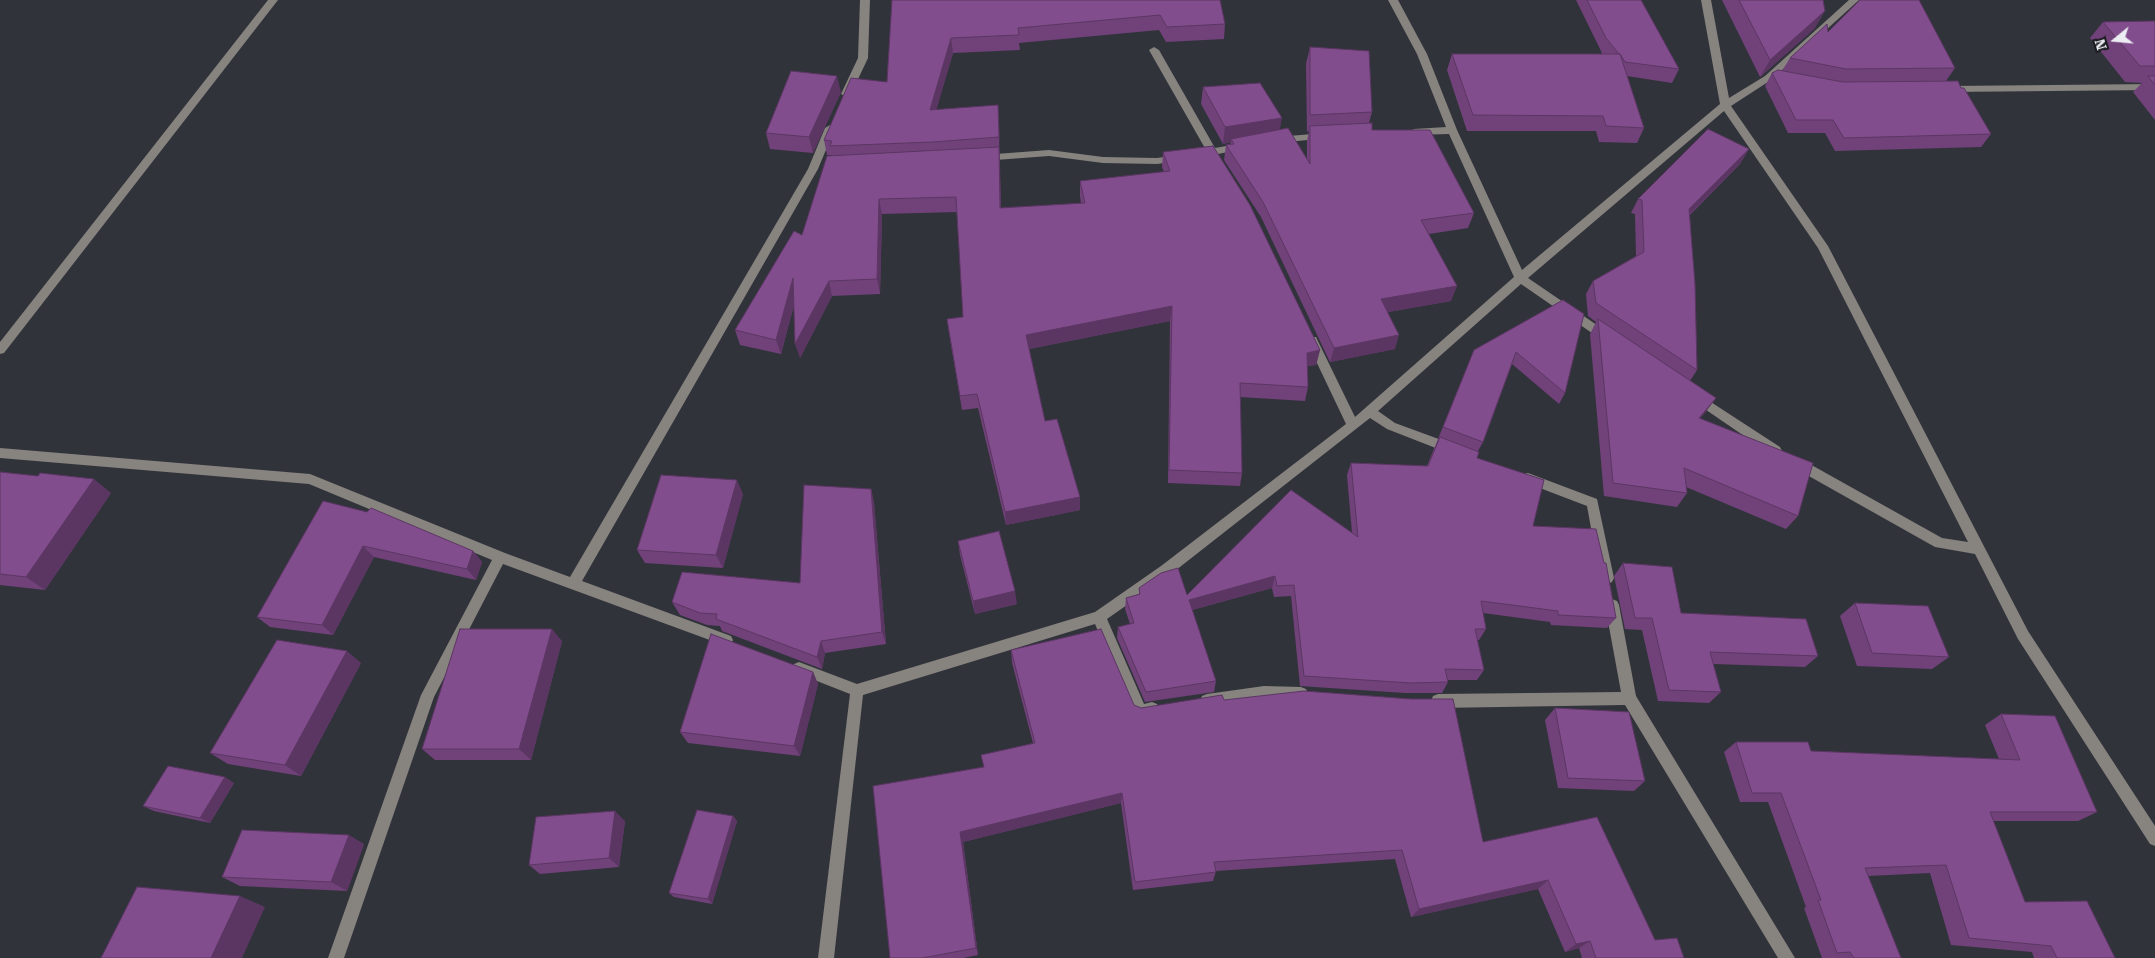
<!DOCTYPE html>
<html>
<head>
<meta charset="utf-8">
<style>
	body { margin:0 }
	#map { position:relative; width:2155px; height:958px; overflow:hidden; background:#31333b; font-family:"Roboto Serif",serif }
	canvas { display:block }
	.north { position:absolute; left:2090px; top:15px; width:50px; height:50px; -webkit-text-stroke:4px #1a1b1f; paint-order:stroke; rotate:253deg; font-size:14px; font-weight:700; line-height:20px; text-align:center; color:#ecedf3 }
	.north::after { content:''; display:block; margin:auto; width:18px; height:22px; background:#ecedf3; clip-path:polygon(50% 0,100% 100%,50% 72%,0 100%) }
</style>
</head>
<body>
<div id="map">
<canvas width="2155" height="958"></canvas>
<div class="north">N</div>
</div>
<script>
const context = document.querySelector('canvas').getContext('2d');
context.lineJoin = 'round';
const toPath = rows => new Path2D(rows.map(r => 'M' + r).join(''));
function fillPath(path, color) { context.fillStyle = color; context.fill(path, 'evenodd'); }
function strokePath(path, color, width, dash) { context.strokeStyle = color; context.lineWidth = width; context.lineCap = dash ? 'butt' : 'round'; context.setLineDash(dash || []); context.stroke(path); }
fillPath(toPath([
	[268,0,278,0,4,353,0,354,0,342,268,0],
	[860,0,870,0,868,58,851,94,846,97,841,94,858,58,860,0],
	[1388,0,1398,0,1427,54,1457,130,1522,270,1720,104,1701,0,1711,0,1729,98,1765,76,1849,0,1859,0,1771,80,1731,106,1828,246,2028,631,2155,826,2155,846,2150,844,2018,639,1975,554,1935,547,1791,466,1789,462,1791,458,1799,458,1942,538,1968,542,1818,248,1724,111,1528,278,1610,334,1612,337,1610,340,1602,340,1521,284,1378,411,1395,423,1455,445,1457,449,1455,453,1451,454,1387,429,1370,418,1171,574,1107,619,1144,704,1152,702,1157,704,1159,709,1157,714,1140,718,1135,716,1095,624,863,695,834,958,818,958,850,694,794,672,792,668,794,664,799,662,857,684,1095,612,1161,566,1346,424,1306,340,1308,337,1316,337,1355,417,1514,277,1449,134,1414,135,1409,132,1414,129,1446,127,1417,54,1388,0],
	[1154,47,1159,50,1215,148,1243,143,1248,146,1247,148,1218,154,1220,157,1215,160,1209,156,1197,156,1197,152,1206,150,1149,50,1154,47],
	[2155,84,2155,90,1949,92,1944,89,1949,86,2155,84],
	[830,125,835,128,818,169,582,581,731,636,733,640,731,644,726,646,503,564,434,697,344,958,328,958,421,695,492,560,309,484,0,458,0,448,310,474,505,553,570,577,808,169,825,128,830,125],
	[1324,133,1328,134,1328,138,1277,143,1272,140,1277,137,1324,133],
	[1049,150,1103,157,1157,158,1179,155,1184,158,1179,161,1157,164,1103,163,1049,156,982,161,977,158,982,155,1049,150],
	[1697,393,1780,447,1782,451,1780,455,1772,455,1693,401,1691,398,1693,395,1697,393],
	[1528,473,1597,499,1614,578,1612,582,1607,584,1602,582,1600,578,1587,506,1524,482,1522,478,1524,474,1528,473],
	[1612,599,1617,601,1619,605,1636,696,1795,958,1778,958,1625,705,1438,708,1433,706,1431,701,1433,696,1438,694,1621,692,1605,605,1607,601,1612,599],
	[1264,686,1301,687,1306,689,1308,694,1306,699,1301,701,1264,698,1207,708,1202,706,1200,701,1202,696,1207,694,1264,686]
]), '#87837f');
fillPath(toPath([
	[892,0,1220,0,1225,24,1224,39,1166,42,1159,30,1019,43,1020,50,953,53,936,110,998,105,1001,208,1081,203,1080,196,1080,181,1164,172,1162,167,1163,152,1320,350,1316,365,1307,366,1308,387,1305,401,1240,397,1242,473,1240,486,1168,483,1170,321,1029,349,1045,421,1080,510,1006,525,978,408,962,410,949,333,947,319,963,317,957,212,882,214,880,294,832,296,800,358,794,305,781,354,740,345,735,330,802,235,832,156,832,155,827,155,824,140,887,82],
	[1576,0,1641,0,1679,69,1672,83,1627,76,1644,128,1637,143,1599,142,1596,131,1467,131,1447,70,1452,54,1602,54,1601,51],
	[1722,0,1823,0,1815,28,1760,77],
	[2155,21,2155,120,2133,92,2142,83,2125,82,2090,38,2103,22],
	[1310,47,1372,112,1369,123,1372,130,1474,213,1468,228,1429,234,1451,301,1388,312,1395,349,1330,362,1261,217,1224,160,1226,145,1230,144,1231,142,1223,144,1201,104,1203,87,1280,130,1307,159,1307,141,1309,131,1307,132,1306,64],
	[1790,58,1955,68,1946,81,1961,88,1991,134,1981,147,1835,151,1825,133,1788,133,1765,86,1772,73,1782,71],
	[841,92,813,153,770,149,766,133],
	[1749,149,1740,164,1690,215,1697,370,1690,381,1716,398,1700,418,1798,516,1786,529,1686,487,1687,493,1677,507,1604,496,1590,334,1596,322,1588,316,1586,294,1593,281,1636,256,1635,214,1631,213,1638,199],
	[1563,300,1565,393,1559,404,1512,364,1483,442,1478,451,1477,458,1533,526,1616,618,1607,628,1551,625,1550,622,1483,613,1486,629,1479,640,1477,640,1484,670,1477,680,1448,680,1448,682,1442,693,1405,693,1300,686,1291,596,1274,597,1272,588,1192,610,1216,681,1214,692,1145,702,1117,638,1118,627,1130,624,1125,609,1126,598,1139,594,1139,588,1187,595,1352,533,1347,475,1351,463,1427,466,1474,350],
	[0,472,111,493,45,590,0,585],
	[871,489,874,503,886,644,825,653,822,669,722,631,720,626,707,625,680,615,672,602,800,583],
	[743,494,723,568,645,563,637,550],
	[323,501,473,551,482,562,476,580,374,557,333,635,270,627,257,617],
	[958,541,1017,604,975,614,960,555],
	[1623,563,1681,613,1818,656,1805,667,1713,664,1721,692,1709,703,1658,701,1642,630,1625,629,1614,576],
	[1855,603,1949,657,1932,669,1857,666,1840,616],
	[562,641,531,760,435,760,422,749],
	[1011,650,1141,708,1224,700,1483,842,1684,958,1582,958,1579,948,1565,952,1538,889,1411,917,1395,859,1216,871,1213,881,1133,890,1121,803,963,842,978,955,963,958,890,958,983,767,1033,743,1012,663],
	[361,663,301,776,228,764,210,753],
	[813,672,818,684,800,756,688,743,680,732],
	[1555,708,1645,781,1634,791,1558,788,1545,720],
	[2001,714,2097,812,2078,821,1993,821,2025,902,2115,958,2034,958,2032,952,1951,945,1930,873,1868,876,1901,958,1822,958,1804,908,1806,907,1768,802,1740,802,1724,752,1736,742,1811,751,1999,759,1985,725],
	[234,783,210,823,154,811,143,806],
	[733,816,737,821,712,904,674,897,669,893],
	[625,821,619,867,540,874,529,865],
	[364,844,347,891,240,886,222,877]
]), '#704279');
fillPath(toPath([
	[1825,11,1815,28,1760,77,1770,60],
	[951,38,953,53,932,125,930,110],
	[837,76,841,92,813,153,809,137],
	[998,105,999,120,1000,152,999,137],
	[1282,118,1279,134,1231,139,1231,142,1223,144,1225,127],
	[999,147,1000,162,1001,223,1000,208],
	[1749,149,1740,164,1681,223,1689,209],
	[879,199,882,214,880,294,877,279],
	[793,278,797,293,781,354,776,340],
	[829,281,832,296,800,358,795,344],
	[1457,286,1451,301,1377,314,1381,299],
	[1172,306,1170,321,1027,349,1026,335],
	[1399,335,1395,349,1330,362,1334,348],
	[1320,350,1316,365,1303,367,1307,353],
	[1716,398,1705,413,1689,432,1699,418],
	[94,479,111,493,45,590,26,577],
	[737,480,743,494,723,568,716,555],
	[871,489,874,503,886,644,882,632],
	[1080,497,1080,510,1006,525,1005,512],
	[363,546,374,557,333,635,322,625],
	[473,551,482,562,476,580,467,569],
	[1275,576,1272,588,1187,611,1189,600],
	[1015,591,1017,604,975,614,973,601],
	[552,629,562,641,531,760,519,749],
	[821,641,825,653,822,669,817,657],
	[347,651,361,663,301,776,285,765],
	[813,672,818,684,800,756,794,746],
	[225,777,234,783,210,823,200,818],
	[1122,793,1121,803,963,842,978,955,976,948,960,832],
	[615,811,625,821,619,867,609,858],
	[733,816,737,821,712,904,708,899],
	[349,835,364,844,347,891,331,882],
	[1548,880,1538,889,1411,917,1419,909],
	[240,896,265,907,242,958,211,958],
	[1590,941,1579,948,1565,952,1576,944]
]), '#5b3663');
const building = toPath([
	[892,0,1220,0,1225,24,1167,27,1160,15,1018,28,1019,35,951,38,930,110,998,105,999,137,933,142,830,146,832,141,824,140,851,78,887,82,892,0],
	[1587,0,1641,0,1679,69,1625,62,1620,54,1619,54,1606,38,1587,0],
	[1739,0,1823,0,1825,11,1770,60,1739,0],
	[1860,0,1919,0,1955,68,1846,69,1790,58,1827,24,1828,32,1860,0],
	[2155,21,2155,66,2140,66,2103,22,2155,21],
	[1310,47,1369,51,1372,112,1310,115,1310,47],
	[1452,54,1620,54,1644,128,1606,126,1603,116,1473,115,1452,54],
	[1778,70,1843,82,1958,81,1961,88,1964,88,1991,134,1844,138,1833,120,1796,120,1772,73,1778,70],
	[791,71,837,76,809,137,766,133,791,71],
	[2148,76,2155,76,2155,85,2148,76],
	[1260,83,1282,118,1225,127,1203,87,1260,83],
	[1372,123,1372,130,1430,130,1474,213,1421,220,1457,286,1381,299,1399,335,1334,348,1263,202,1226,145,1234,144,1231,139,1288,128,1310,164,1310,126,1372,123],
	[1708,129,1749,149,1689,209,1695,284,1697,370,1596,303,1593,281,1644,252,1642,200,1638,199,1708,129],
	[1213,146,1250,205,1320,350,1307,353,1308,387,1240,383,1242,473,1169,470,1172,306,1026,335,1045,421,1057,419,1080,497,1005,512,977,394,960,396,947,319,963,317,956,197,879,199,877,279,829,281,795,344,793,278,776,340,735,330,794,231,802,235,827,156,999,147,1000,208,1085,203,1080,181,1170,171,1163,152,1213,146],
	[1563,300,1584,314,1565,393,1516,352,1483,442,1443,427,1474,350,1563,300],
	[1598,319,1716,398,1699,418,1813,463,1798,516,1684,468,1687,493,1613,483,1598,319],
	[1440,437,1479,452,1477,458,1544,480,1533,526,1596,529,1604,563,1606,563,1616,618,1558,615,1558,611,1481,601,1486,629,1475,629,1484,670,1445,669,1448,682,1411,683,1304,676,1294,585,1277,586,1275,576,1189,600,1216,681,1146,692,1118,627,1134,623,1126,598,1140,594,1139,588,1161,573,1178,568,1187,595,1291,490,1358,537,1351,463,1428,466,1440,437],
	[0,472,38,476,40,473,94,479,26,577,0,574,0,472],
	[661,475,737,480,716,555,637,550,661,475],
	[804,485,871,489,882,632,821,641,817,657,716,619,717,614,700,613,672,602,682,572,800,583,804,485],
	[323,501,367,512,371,508,473,551,467,569,363,546,322,625,257,617,323,501],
	[999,531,1015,591,973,601,958,541,999,531],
	[1623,563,1672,567,1681,613,1806,619,1818,656,1710,652,1721,692,1669,690,1652,618,1635,618,1623,563],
	[1855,603,1928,606,1949,657,1872,653,1855,603],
	[460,629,552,629,519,749,422,749,460,629],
	[1101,629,1134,705,1141,708,1222,695,1224,700,1304,691,1411,699,1453,699,1483,842,1597,817,1655,940,1677,938,1684,958,1596,958,1590,941,1576,944,1548,880,1419,909,1402,850,1214,862,1216,872,1135,882,1122,793,960,832,976,948,922,958,890,958,873,786,984,767,981,755,1035,743,1011,650,1101,629],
	[711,634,813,672,794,746,680,732,711,634],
	[277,640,347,651,285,765,210,753,277,640],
	[1555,708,1629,712,1645,781,1568,778,1555,708],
	[2001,714,2055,716,2097,812,1990,812,2025,902,2087,901,2115,958,2057,958,2051,946,1969,938,1946,865,1865,868,1901,958,1854,958,1850,952,1837,953,1818,900,1821,900,1781,793,1752,793,1736,742,1808,742,1811,751,2020,760,2001,714],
	[168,766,225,777,200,818,143,806,168,766],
	[697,810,733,816,708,899,669,893,697,810],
	[615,811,609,858,529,865,536,817,615,811],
	[242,830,349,835,331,882,222,877,242,830],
	[137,887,240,896,211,958,101,958,137,887]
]);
fillPath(building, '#824d8d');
strokePath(building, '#5b3663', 1);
</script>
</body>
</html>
